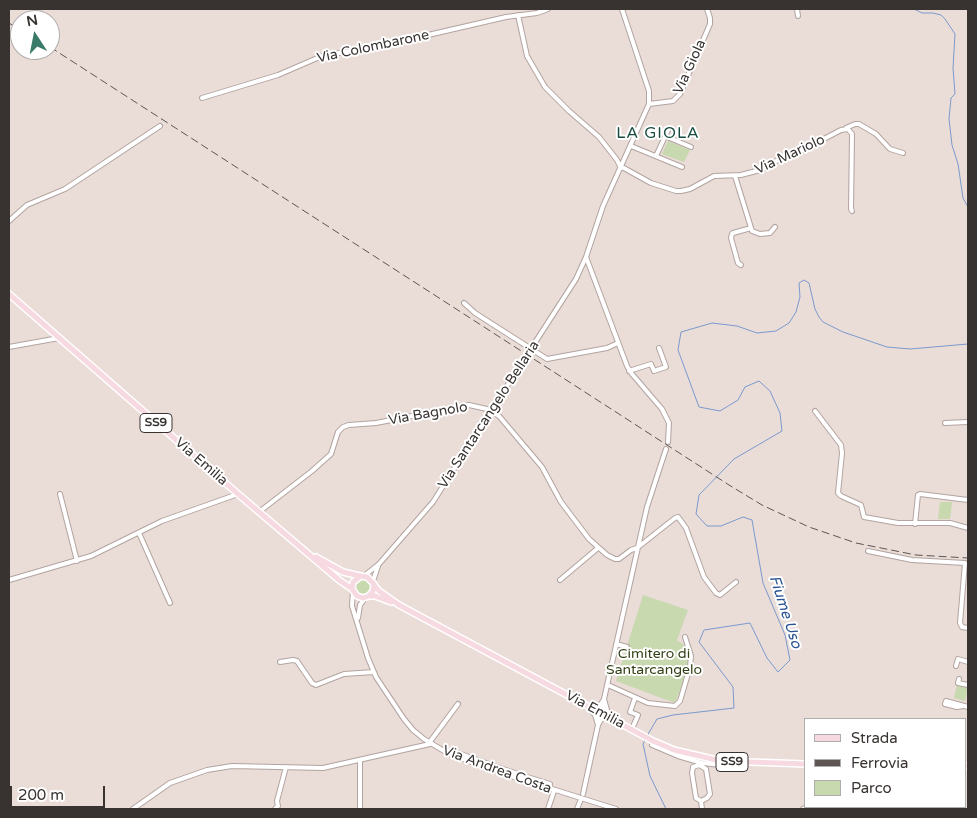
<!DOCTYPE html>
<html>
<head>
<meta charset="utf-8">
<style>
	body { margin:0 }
	#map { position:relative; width:977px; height:818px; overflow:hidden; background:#eadcd7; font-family:"Varela Round",sans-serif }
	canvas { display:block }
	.frame { position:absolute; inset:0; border:10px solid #383230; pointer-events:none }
	.legend { position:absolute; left:804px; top:718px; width:162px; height:90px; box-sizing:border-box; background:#fff; border:1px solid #afadac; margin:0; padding:6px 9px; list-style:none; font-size:15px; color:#383230 }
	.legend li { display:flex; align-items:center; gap:10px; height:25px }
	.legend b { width:25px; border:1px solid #afadac }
	.north { position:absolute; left:10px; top:10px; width:50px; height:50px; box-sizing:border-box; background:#fff; border:1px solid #afadac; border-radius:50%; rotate:349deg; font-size:14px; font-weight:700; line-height:20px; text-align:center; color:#383230 }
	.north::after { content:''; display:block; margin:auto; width:18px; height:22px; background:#3a7a68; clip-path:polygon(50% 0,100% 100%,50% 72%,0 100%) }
	.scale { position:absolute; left:10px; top:786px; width:95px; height:22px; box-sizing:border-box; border:2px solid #383230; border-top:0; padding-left:6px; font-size:15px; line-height:18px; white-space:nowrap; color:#383230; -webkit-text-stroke:4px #fff; paint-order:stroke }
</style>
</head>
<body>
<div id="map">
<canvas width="977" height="818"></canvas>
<div class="frame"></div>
<ul class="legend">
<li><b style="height:6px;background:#f7dae1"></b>Strada</li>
<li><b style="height:6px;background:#5e5653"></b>Ferrovia</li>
<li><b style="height:14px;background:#c8d8af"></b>Parco</li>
</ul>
<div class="north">N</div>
<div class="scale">200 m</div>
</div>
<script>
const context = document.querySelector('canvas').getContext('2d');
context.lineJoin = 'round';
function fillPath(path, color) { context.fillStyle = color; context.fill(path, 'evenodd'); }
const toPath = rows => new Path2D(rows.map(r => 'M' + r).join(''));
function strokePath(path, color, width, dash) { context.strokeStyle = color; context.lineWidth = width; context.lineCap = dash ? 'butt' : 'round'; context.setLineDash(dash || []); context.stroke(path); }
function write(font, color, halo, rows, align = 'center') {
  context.font = font + ' "Varela Round",sans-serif'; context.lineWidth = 4; context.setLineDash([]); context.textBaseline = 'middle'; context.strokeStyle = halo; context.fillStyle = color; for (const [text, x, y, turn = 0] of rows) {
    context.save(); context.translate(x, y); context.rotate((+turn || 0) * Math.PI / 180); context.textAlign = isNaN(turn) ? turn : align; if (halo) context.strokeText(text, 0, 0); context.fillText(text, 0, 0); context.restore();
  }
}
fillPath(toPath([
	[668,141,690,150,684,162,662,154],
	[940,502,952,502,950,519,938,519],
	'355 587a8 8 0 1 1 16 0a8 8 0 1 1-16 0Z',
	[643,595,688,610,677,640,688,648,691,662,675,703,616,681],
	[957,685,968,687,965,701,954,698],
	[887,807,942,807,941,809,887,809]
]), '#c8d8af');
strokePath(toPath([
	[914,9,922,13,933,13,941,15,945,19,955,34,953,68,955,94,951,98,949,119,952,145,958,164,963,198,968,207],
	[647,736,657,719,673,715,734,708,733,687,699,642,704,630,750,623,767,658,778,672,790,660,785,635,763,583,752,520,743,517,721,526,707,526,696,514,699,495,734,459,782,431,780,413,770,391,759,381,745,387,738,400,720,411,699,407,678,350,681,332,712,323,737,326,757,333,776,331,789,323,796,312,800,297,799,283,804,280,809,283,815,309,819,317,823,322,843,332,887,347,910,349,968,344],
	[645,740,643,744,650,776,666,809]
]), '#799acd', 1);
const minor = toPath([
	[797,9,798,16],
	[518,15,527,56,545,87,569,111,599,137,617,160,621,168],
	[202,98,278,75,322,56,385,45,506,17,537,13,548,9],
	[649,104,673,101,680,94,710,24,710,18,707,9],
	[846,128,855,124,859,124,876,134,890,149,903,153],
	[665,136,691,147],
	[631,146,682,167],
	[656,156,669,128],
	[622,167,651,183,676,191,681,191,690,189,714,176,741,175,760,170,778,160,799,152,841,130,848,129,852,134,851,209,852,211],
	[735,176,752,231,760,234,770,233,775,227],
	[9,221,27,205,65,189,160,126],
	[586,257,627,366,632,374,662,409,669,423,668,442],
	[741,265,738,263,731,238,732,234,733,233,751,228],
	[464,303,475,313,547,359,607,348,618,343],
	[536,341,576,279,586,257,603,206,649,104,649,91,622,9],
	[9,347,59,338],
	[629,371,651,364,654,371,666,367,659,348],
	[494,405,517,371],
	[815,411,841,445,842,453,838,493,841,496,861,505,864,517,898,523,950,523,968,528],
	[945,423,968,422],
	[60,494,77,561],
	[259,512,312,471,331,454,338,432,343,427,349,425,376,423,469,405,487,409,499,416,542,467,561,502,589,539,607,555,615,559,619,559,631,550,637,548,675,518,678,517,686,528,704,577,716,593,720,595,736,582],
	[915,524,918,495,920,494,968,500],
	[139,533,170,603],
	[868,551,912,560,965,563,960,623,962,627,968,628],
	[364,576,379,564,433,502,488,415],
	[9,580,91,556,162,521,238,494],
	[560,580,598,548],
	[373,581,378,566],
	[353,590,352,606,368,658,376,677,404,719,413,730,424,739,449,754,514,777,616,809],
	[358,618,360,605,365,598],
	[616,644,627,647],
	[280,662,293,660,297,661,312,683,316,685,344,674,374,672],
	[956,666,958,659,968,662],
	[959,679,958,683,968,685],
	[608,685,648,703,675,706,680,701,690,667,691,656,685,637],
	[963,706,957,707,945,704,946,701,968,707],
	[613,719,607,710,604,699,647,507,666,449],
	[598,720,599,707,604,699],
	[598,725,602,718,604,704],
	[632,729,638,715,630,712,635,698],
	[429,743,458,704],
	[652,745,678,756,702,763,739,767,739,763],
	[451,753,458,753,497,767],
	[699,765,706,769,710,794,707,798,701,801,696,798,692,773,693,767,699,765],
	[496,768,497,767,524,776],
	[523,780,524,776,550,784,549,789],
	[583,794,598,725,595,715,589,708],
	[701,801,702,809],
	[817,807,821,808,826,807],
	[837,807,848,809],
	[874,807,876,809],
	[133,809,170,783,207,770,232,766,323,768,430,744],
	[275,809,278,806,277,801,286,767],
	[360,809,360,760],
	[548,809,554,791],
	[577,809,581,799],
	[803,809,807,807]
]);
const major = toPath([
	[9,294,238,494,339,580,352,589,357,596,363,598,369,596,373,591,374,584,367,577,361,576,353,582,352,589],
	[316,557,343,572,360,576],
	[374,585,379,591,399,605,653,741,674,750,721,761,806,764],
	[369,596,375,596,391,602],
	[966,766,968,766]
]);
strokePath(minor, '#b2a4a0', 6);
strokePath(major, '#fff', 8);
strokePath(minor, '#fff', 4);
strokePath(major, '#f7dae1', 5);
strokePath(toPath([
	[9,23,20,30],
	[50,47,729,485,762,505,809,527,856,543,916,555,968,558]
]), '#5e5653', 1, [8, 4]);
const minorBridge = toPath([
	[517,371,536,341],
	[488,415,494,405]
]);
strokePath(minorBridge, '#b2a4a0', 6, []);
strokePath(minorBridge, '#fff', 4);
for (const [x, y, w] of [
	[156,423,32],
	[732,762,32]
]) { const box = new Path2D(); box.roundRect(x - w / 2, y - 9.5, w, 19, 4); context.fillStyle = '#fff'; context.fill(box); strokePath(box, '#383230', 1); }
write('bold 12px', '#383230', null, [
	["SS9",156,423],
	["SS9",732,762]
]);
write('14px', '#383230', '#fff', [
	["Via Colombarone",373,47,-12],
	["Via Giola",690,67,-65],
	["Via Mariolo",790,155,-25],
	["Via Bagnolo",428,414,-10],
	["Via Santarcangelo Bellaria",489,415,-57],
	["Via Emilia",201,462,41],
	["Via Emilia",595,710,28],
	["Via Andrea Costa",497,770,20]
]);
write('14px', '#334115', '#fff', [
	["Cimitero di",654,654],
	["Santarcangelo",654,670]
]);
write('italic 15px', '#2a5392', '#fff', [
	["Fiume Uso",785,612,72]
]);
context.letterSpacing = '1px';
write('16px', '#184c3e', '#fff', [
	["LA GIOLA",658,134]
]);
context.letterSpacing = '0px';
</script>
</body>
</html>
